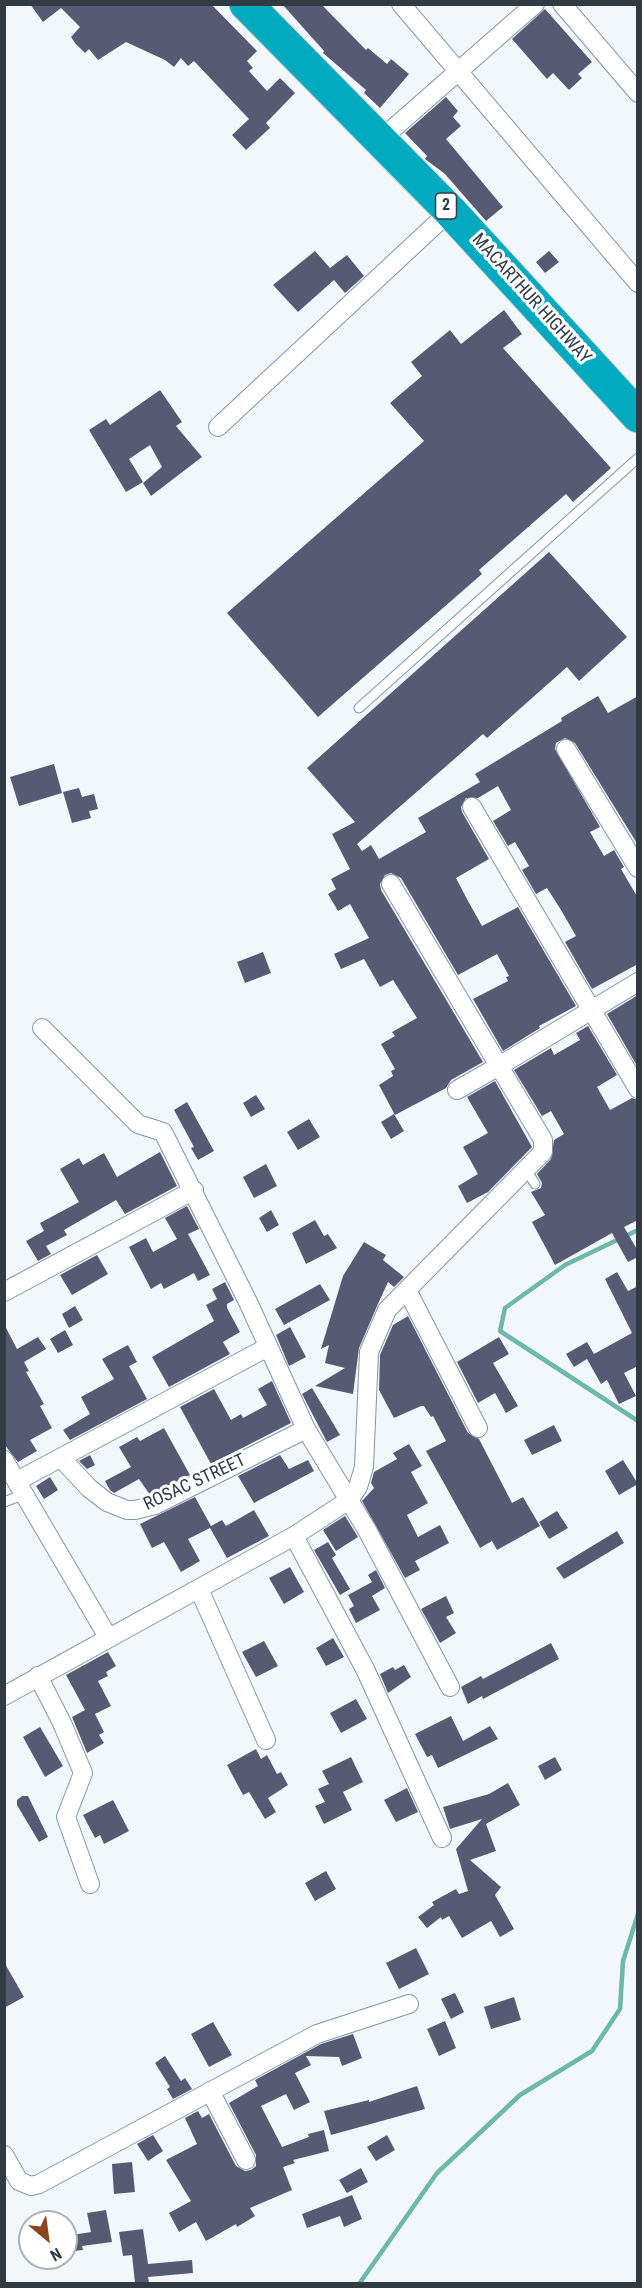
<!DOCTYPE html>
<html>
<head>
<meta charset="utf-8">
<style>
	body { margin:0 }
	#map { position:relative; width:642px; height:2288px; overflow:hidden; background:#f2f7fb; font-family:"Roboto Condensed",sans-serif }
	canvas { display:block }
	.frame { position:absolute; inset:0; border:6px solid #313b43; pointer-events:none }
	.north { position:absolute; left:18px; top:2210px; width:60px; height:60px; box-sizing:border-box; background:#fff; border:2px solid #adb1b4; border-radius:50%; rotate:151deg; font-size:16px; font-weight:700; line-height:24px; text-align:center; color:#313b43 }
	.north::after { content:''; display:block; margin:auto; width:21px; height:27px; background:#8c461f; clip-path:polygon(50% 0,100% 100%,50% 72%,0 100%) }
</style>
</head>
<body>
<div id="map">
<canvas width="642" height="2288"></canvas>
<div class="frame"></div>
<div class="north">N</div>
</div>
<script>
const context = document.querySelector('canvas').getContext('2d');
context.lineJoin = 'round';
const toPath = rows => new Path2D(rows.map(r => 'M' + r).join(''));
function strokePath(path, color, width, dash) { context.strokeStyle = color; context.lineWidth = width; context.lineCap = dash ? 'butt' : 'round'; context.setLineDash(dash || []); context.stroke(path); }
function fillPath(path, color) { context.fillStyle = color; context.fill(path, 'evenodd'); }
function write(font, color, halo, rows, align = 'center') {
  context.font = font + ' "Roboto Condensed",sans-serif'; context.lineWidth = 6; context.setLineDash([]); context.textBaseline = 'middle'; context.strokeStyle = halo; context.fillStyle = color; for (const [text, x, y, turn = 0] of rows) {
    context.save(); context.translate(x, y); context.rotate((+turn || 0) * Math.PI / 180); context.textAlign = isNaN(turn) ? turn : align; if (halo) context.strokeText(text, 0, 0); context.fillText(text, 0, 0); context.restore();
  }
}
strokePath(toPath([
	[638,1230,565,1265,505,1308,500,1331,638,1421],
	[359,2284,437,2173,520,2095,592,2051,620,2009,623,1961,638,1914]
]), '#6cb8ab', 4.5);
fillPath(toPath([
	[30,4,211,4,257,51,247,61,253,68,249,71,267,91,280,78,295,93,266,123,270,128,246,150,232,135,249,119,194,61,188,66,181,58,174,67,165,60,126,42,98,60,89,49,85,53,75,43,71,37,80,27,61,8,43,22],
	[282,4,321,4,366,50,368,48,387,64,391,59,409,74,380,108,364,93,366,90,323,53,324,51],
	[545,9,592,62,578,74,582,78,569,90,553,73,547,79,512,39],
	[446,97,458,111,453,117,461,126,446,139,503,207,486,221,445,174,425,159,427,156,405,133],
	[315,251,330,268,347,255,364,276,345,293,334,280,298,312,273,285],
	[549,251,559,262,545,273,536,262],
	[504,310,522,334,503,348,611,468,573,502,566,494,479,570,482,574,318,717,227,613,424,441,390,403,422,376,411,362,450,330,461,344],
	[160,390,182,422,176,426,202,457,151,496,143,483,162,467,150,445,129,459,143,482,126,492,89,430,106,419,110,425],
	[549,552,627,637,579,681,567,667,487,738,483,734,357,844,362,851,371,845,379,859,426,832,418,818,480,782,475,774,562,721,561,718,598,696,608,713,638,696,638,845,575,743,565,738,556,743,555,749,600,827,590,832,604,856,614,850,624,867,621,869,638,898,638,964,592,989,565,942,576,936,561,910,547,888,536,894,522,870,529,866,515,842,508,846,493,821,511,810,498,786,478,798,466,798,461,807,462,812,489,859,456,878,468,901,482,926,518,907,576,1006,539,1026,540,1028,503,1051,473,999,508,981,506,977,509,976,497,954,458,975,401,878,391,873,385,875,380,884,381,890,483,1062,451,1080,446,1088,395,1115,379,1085,393,1076,391,1071,395,1069,381,1044,395,1036,392,1032,417,1018,393,980,380,987,364,959,341,969,334,954,369,938,350,904,338,911,328,894,336,889,331,879,350,869,332,834,355,822,307,768],
	[54,764,62,793,19,806,10,777],
	[79,788,82,797,94,794,98,809,89,811,91,818,72,823,63,792],
	[263,952,271,973,245,983,237,962],
	[638,995,638,1064,636,1064,607,1014],
	[588,1026,617,1075,597,1087,610,1110,632,1098,638,1100,638,1220,624,1227,638,1251,638,1257,628,1262,612,1233,555,1265,532,1222,545,1215,531,1192,541,1188,542,1183,537,1174,551,1159,554,1140,564,1134,551,1111,542,1116,514,1070,551,1048,554,1055,580,1040,576,1033],
	[495,1081,532,1147,488,1192,467,1203,458,1186,478,1174,463,1147,488,1133,467,1097],
	[256,1095,265,1109,251,1117,243,1103],
	[187,1102,214,1151,198,1160,191,1148,194,1147,174,1110],
	[394,1114,404,1131,391,1139,381,1122],
	[309,1119,320,1137,298,1150,287,1132],
	[160,1152,177,1186,125,1214,116,1200,64,1230,67,1235,46,1246,51,1254,38,1261,26,1241,44,1231,40,1223,79,1202,60,1169,79,1158,83,1165,104,1153,117,1177],
	[266,1164,277,1186,254,1198,243,1177],
	[187,1206,199,1229,188,1234,210,1275,198,1281,194,1273,164,1289,161,1283,151,1289,129,1247,146,1238,153,1252,177,1239,165,1218],
	[271,1210,279,1225,267,1232,259,1218],
	[315,1220,324,1236,328,1234,337,1248,306,1264,292,1233],
	[364,1242,386,1255,383,1260,404,1277,394,1287,388,1282,377,1306,359,1348,353,1394,315,1386,345,1368,325,1363,329,1345,321,1349,343,1276],
	[97,1255,108,1274,72,1295,60,1275],
	[617,1272,628,1291,638,1286,638,1366,624,1373,636,1396,619,1404,607,1380,601,1384,587,1359,574,1367,566,1354,587,1342,594,1354,632,1333,605,1279],
	[225,1282,234,1300,227,1304,227,1308,240,1332,223,1342,230,1354,169,1387,152,1357,214,1321,206,1305,217,1299,212,1289],
	[320,1284,330,1300,284,1325,275,1309],
	[75,1306,83,1320,69,1328,62,1314],
	[408,1316,468,1433,479,1439,512,1503,523,1497,540,1526,497,1550,492,1541,480,1548,426,1451,446,1441,433,1416,431,1417,424,1406,421,1406,394,1418,379,1390,380,1355,393,1325],
	[4,1324,17,1349,38,1337,46,1349,24,1362,29,1371,26,1372,44,1404,40,1406,52,1428,30,1440,37,1451,18,1462,4,1444],
	[290,1327,306,1357,289,1366,276,1335],
	[65,1330,73,1345,58,1353,50,1339],
	[499,1337,509,1354,493,1363,518,1406,506,1413,495,1393,478,1403,457,1362],
	[128,1345,137,1362,129,1366,147,1399,70,1440,63,1430,90,1414,81,1397,114,1379,102,1359],
	[272,1381,291,1423,211,1464,180,1407,214,1389,231,1420,241,1414,243,1418,267,1405,258,1389],
	[312,1388,340,1435,327,1442,302,1394],
	[554,1425,562,1441,532,1455,524,1440],
	[164,1428,190,1475,150,1495,139,1479,114,1493,110,1490,105,1481,131,1467,119,1447,137,1437,140,1441],
	[409,1444,422,1466,411,1472,428,1503,407,1515,418,1537,440,1525,449,1543,415,1561,420,1570,405,1578,362,1501,374,1488,371,1483,374,1472,397,1459,393,1453],
	[90,1455,95,1465,87,1469,79,1461],
	[280,1455,289,1469,308,1460,314,1471,254,1503,238,1476],
	[623,1460,638,1484,619,1495,605,1471],
	[50,1477,58,1490,44,1499,36,1486],
	[195,1497,211,1526,222,1520,226,1526,254,1510,269,1536,227,1558,210,1528,188,1539,200,1561,181,1572,164,1542,152,1548,140,1524],
	[557,1511,568,1528,549,1539,539,1522],
	[345,1516,358,1537,336,1551,323,1530],
	[617,1531,624,1543,564,1579,556,1568],
	[328,1542,336,1555,332,1558,350,1589,340,1595,314,1550],
	[290,1567,304,1592,284,1604,269,1578],
	[376,1570,385,1588,372,1596,380,1610,356,1623,349,1609,354,1606,348,1595,372,1582,368,1575],
	[446,1596,454,1613,446,1617,456,1633,440,1643,421,1609],
	[333,1638,344,1657,326,1666,316,1648],
	[264,1641,278,1666,256,1677,242,1652],
	[551,1643,559,1659,483,1699,482,1696,468,1704,461,1687,481,1676,483,1679],
	[108,1652,116,1666,106,1672,108,1676,98,1681,111,1706,95,1714,104,1732,99,1735,104,1743,87,1753,72,1717,85,1710,66,1675],
	[404,1665,411,1677,388,1693,380,1674,393,1667,395,1670],
	[356,1699,367,1719,341,1733,330,1713],
	[451,1716,463,1741,490,1726,498,1739,438,1768,432,1755,427,1757,415,1734],
	[40,1727,63,1766,45,1777,23,1737],
	[256,1749,261,1759,267,1755,277,1774,281,1772,288,1785,268,1798,276,1812,265,1819,249,1792,243,1795,227,1765],
	[351,1757,363,1782,343,1792,352,1810,324,1824,315,1806,325,1802,318,1789,329,1784,322,1771],
	[555,1757,562,1770,545,1780,538,1766],
	[508,1783,520,1805,486,1824,496,1851,470,1860,501,1887,495,1895,514,1929,500,1937,491,1921,462,1938,449,1916,442,1920,441,1917,427,1928,418,1917,434,1905,432,1902,456,1889,459,1894,468,1891,456,1849,482,1819,450,1829,443,1807,489,1794],
	[407,1788,418,1812,396,1822,384,1800],
	[22,1796,28,1796,48,1837,39,1842,17,1805,17,1800],
	[113,1800,129,1831,104,1844,100,1835,95,1838,83,1815],
	[326,1871,336,1889,315,1901,305,1883],
	[416,1948,429,1974,399,1989,386,1963],
	[4,1962,24,1997,4,2008],
	[455,1993,464,2012,451,2019,441,1999],
	[514,1997,521,2020,491,2029,484,2007],
	[445,2021,456,2048,439,2056,427,2029],
	[213,2022,232,2055,209,2067,191,2034],
	[353,2034,362,2058,342,2066,339,2057,306,2056,311,2065,295,2073,310,2102,294,2110,286,2094,261,2106,282,2147,309,2137,308,2134,324,2130,329,2151,293,2160,295,2163,283,2167,292,2190,250,2208,255,2216,237,2227,236,2224,206,2241,196,2222,179,2232,169,2213,191,2201,166,2160,197,2144,185,2118,198,2111,202,2118,209,2114,236,2166,245,2171,251,2170,256,2166,256,2155,229,2103,258,2086,255,2080,321,2044],
	[165,2056,181,2081,185,2078,192,2089,173,2099,167,2089,170,2087,155,2063],
	[417,2086,425,2109,331,2135,324,2111,369,2100,369,2102],
	[153,2135,163,2151,148,2161,137,2144],
	[387,2135,395,2150,376,2161,367,2147],
	[132,2162,135,2192,114,2194,112,2164],
	[361,2168,368,2182,347,2193,339,2180],
	[352,2195,362,2219,344,2227,340,2216,307,2228,302,2214],
	[106,2210,112,2242,82,2246,83,2250,66,2252,66,2236,91,2232,87,2213],
	[143,2229,148,2264,192,2260,193,2273,148,2277,149,2283,135,2283,132,2255,123,2256,119,2232]
]), '#565b73');
const lane = toPath([
	[359,708,638,458],
	[527,1171,535,1184],
	[4,1502,25,1494]
]);
const street = toPath([
	[401,4,638,283],
	[562,4,638,93],
	[380,140,535,4],
	[218,427,450,211],
	[566,749,638,868],
	[472,807,638,1089],
	[391,884,499,1066,457,1090],
	[42,1028,138,1124,163,1132,248,1302,306,1429,367,1530,450,1687],
	[407,1290,478,1428],
	[4,1292,194,1190],
	[61,1458,89,1488,107,1502,127,1510,135,1510,155,1505,306,1429],
	[4,1460,108,1637],
	[17,1481,268,1347],
	[294,1536,365,1669,442,1838],
	[199,1589,266,1740],
	[38,1676,62,1723,83,1773,66,1817,90,1884],
	[4,1696,294,1536,349,1500,358,1487,364,1467,369,1352,387,1310,543,1152,543,1140,499,1066,638,982],
	[210,2091,246,2160],
	[4,2155,19,2181,31,2186,39,2184,317,2034,409,2004]
]);
const highway = toPath([
	[246,4,450,211,638,416]
]);
strokePath(lane, '#7f96aa', 11);
strokePath(street, '#7f96aa', 20);
strokePath(highway, '#d2d4d6', 35);
strokePath(lane, '#fff', 9);
strokePath(street, '#fff', 18);
strokePath(highway, '#02aac0', 33);
for (const [x, y, w] of [
	[446,206,21]
]) { const box = new Path2D(); box.roundRect(x - w / 2, y - 13, w, 26, 4.5); context.fillStyle = '#fff'; context.fill(box); strokePath(box, '#313b43', 1.5); }
write('bold 16px', '#313b43', null, [
	["2",446,206]
]);
write('18px', '#313b43', '#fff', [
	["MACARTHUR HIGHWAY",531,299,48],
	["ROSAC STREET",195,1483,-25]
]);
</script>
</body>
</html>
